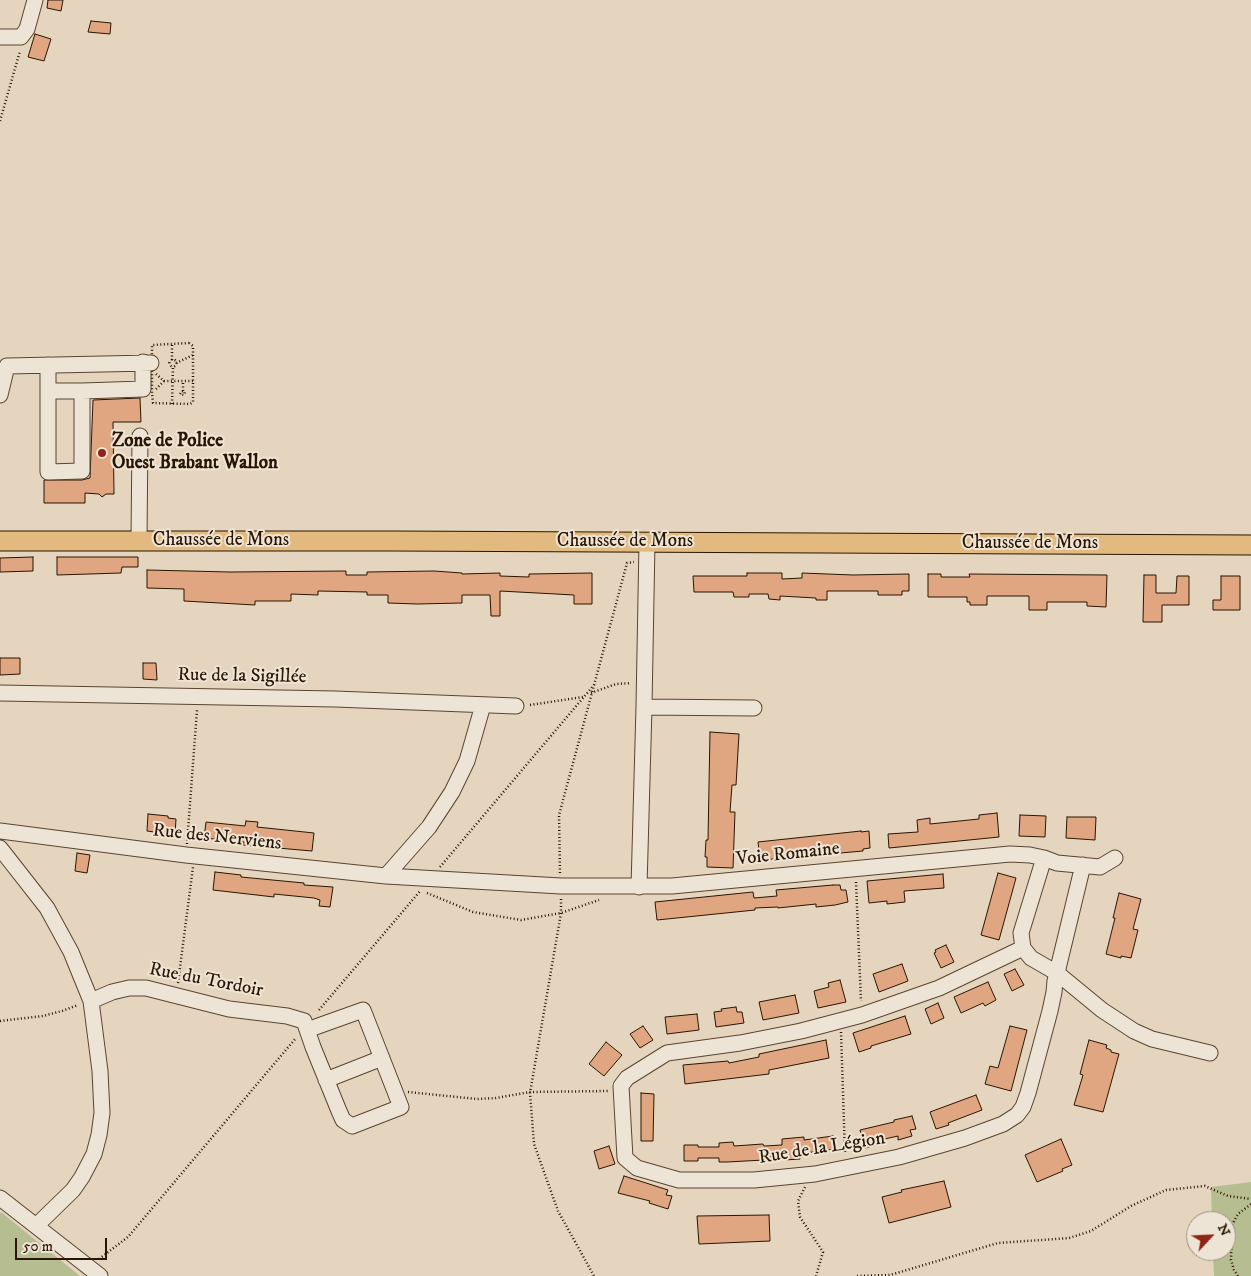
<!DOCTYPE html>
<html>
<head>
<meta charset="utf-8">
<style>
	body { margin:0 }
	#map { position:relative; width:1251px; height:1276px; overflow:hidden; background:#e5d5be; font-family:"IM FELL DW Pica",serif }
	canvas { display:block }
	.north { position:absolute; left:1186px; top:1211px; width:50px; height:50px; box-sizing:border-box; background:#eee4d5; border:1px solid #9f9180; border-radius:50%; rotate:65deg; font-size:14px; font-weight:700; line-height:20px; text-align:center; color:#291501 }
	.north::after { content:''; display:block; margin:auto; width:18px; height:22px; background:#8f2418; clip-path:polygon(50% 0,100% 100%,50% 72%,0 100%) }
	.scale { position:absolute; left:15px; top:1238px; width:92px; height:22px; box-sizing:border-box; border:2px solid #291501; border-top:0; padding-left:6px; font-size:15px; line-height:18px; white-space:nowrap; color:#291501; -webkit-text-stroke:4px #eee4d5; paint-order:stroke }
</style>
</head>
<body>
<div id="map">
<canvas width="1251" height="1276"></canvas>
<div class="north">N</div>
<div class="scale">50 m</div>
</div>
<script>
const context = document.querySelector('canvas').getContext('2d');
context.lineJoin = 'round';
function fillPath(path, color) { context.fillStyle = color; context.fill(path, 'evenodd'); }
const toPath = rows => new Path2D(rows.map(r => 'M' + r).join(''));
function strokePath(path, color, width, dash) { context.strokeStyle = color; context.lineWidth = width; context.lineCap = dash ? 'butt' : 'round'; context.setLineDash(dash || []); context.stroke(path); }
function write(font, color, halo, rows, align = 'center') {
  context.font = font + ' "IM FELL DW Pica",serif'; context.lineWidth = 4; context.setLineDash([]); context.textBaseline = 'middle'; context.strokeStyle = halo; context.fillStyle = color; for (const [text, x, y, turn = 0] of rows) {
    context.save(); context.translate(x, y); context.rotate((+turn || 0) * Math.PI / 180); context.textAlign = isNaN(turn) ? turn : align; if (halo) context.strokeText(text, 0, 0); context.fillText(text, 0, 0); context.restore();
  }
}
fillPath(toPath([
	[1251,1182,1251,1276,1214,1276,1213,1251,1226,1251,1226,1221,1212,1221,1211,1187],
	[1,1212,80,1276,0,1276,0,1214]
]), '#b6bd91');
const building = toPath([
	[48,0,63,0,61,11,47,8,48,0],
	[91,21,111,23,110,34,88,32,91,21],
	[35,34,51,39,44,61,28,57,35,34],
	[140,398,141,422,113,422,114,494,106,494,102,497,99,494,85,493,85,503,44,503,44,480,82,480,90,478,93,400,140,398],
	[33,557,33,571,0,572,0,558,33,557],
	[57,557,138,557,138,567,122,567,121,573,57,575,57,557],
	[147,570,230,572,346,571,346,575,367,575,367,572,434,571,462,573,462,574,500,573,500,576,529,577,529,574,592,573,592,604,574,604,574,595,500,591,500,616,491,616,490,595,462,595,462,603,417,604,388,603,388,595,367,595,367,592,318,591,318,595,291,594,291,601,255,601,255,605,184,601,184,589,147,588,147,570],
	[747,573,782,573,782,579,802,578,802,573,853,575,909,574,909,591,902,591,902,595,878,595,878,591,827,591,827,600,816,600,816,598,780,596,780,600,769,599,768,594,749,594,749,597,734,597,733,592,694,592,693,576,747,576,747,573],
	[928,574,941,574,941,577,970,577,969,574,1107,575,1106,607,1087,606,1087,602,1047,602,1047,610,1029,610,1029,596,987,596,987,605,970,605,970,602,967,602,967,597,928,597,928,574],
	[1144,575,1156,575,1156,593,1176,593,1177,576,1189,576,1189,605,1162,605,1162,622,1143,622,1144,575],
	[1221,576,1240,576,1240,610,1213,610,1213,600,1221,600,1221,576],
	[0,658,20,658,20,674,0,675,0,658],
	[143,663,156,663,157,680,143,679,143,663],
	[710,732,739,734,736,785,732,785,730,812,735,812,733,868,707,867,707,857,705,857,706,840,708,840,710,732],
	[997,813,999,837,889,848,888,834,918,832,917,820,930,818,930,824,979,819,979,815,997,813],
	[148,814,168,816,168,818,176,819,175,834,154,834,154,832,147,831,148,814],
	[1020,815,1046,816,1045,837,1019,836,1020,815],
	[1067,817,1096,817,1095,840,1066,838,1067,817],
	[246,821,258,822,257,827,314,833,312,851,243,845,244,842,204,838,206,822,245,826,246,821],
	[861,831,861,832,869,831,870,848,863,849,863,851,829,854,828,851,810,854,810,856,760,860,758,842,861,831],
	[77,853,90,855,87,873,75,871,77,853],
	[215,872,241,875,241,877,304,883,304,885,333,887,330,907,319,906,320,900,314,898,274,894,274,897,213,890,215,872],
	[998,873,1016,878,999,940,981,935,998,873],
	[943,874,944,888,904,891,905,902,887,904,887,901,869,903,867,881,943,874],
	[833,885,840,885,841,890,846,890,848,902,835,905,816,907,816,904,778,908,778,907,755,908,755,910,657,920,655,902,753,892,754,898,777,896,776,890,833,885],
	[1119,893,1141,899,1133,929,1138,930,1131,958,1121,956,1121,958,1106,954,1115,918,1113,918,1119,893],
	[946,945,954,962,941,968,934,953,936,952,935,950,946,945],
	[902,964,908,981,879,992,873,974,902,964],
	[1015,969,1024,985,1012,991,1004,974,1015,969],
	[840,980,846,1002,818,1008,814,991,829,987,828,983,840,980],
	[988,982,996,1000,985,1006,983,1003,961,1013,954,997,988,982],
	[795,995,799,1013,763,1020,759,1002,795,995],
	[938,1003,944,1018,931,1024,925,1009,938,1003],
	[736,1007,737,1012,742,1012,744,1023,716,1027,714,1012,722,1011,721,1009,736,1007],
	[697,1014,699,1030,667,1034,665,1017,697,1014],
	[905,1016,911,1034,871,1046,871,1048,859,1052,853,1033,905,1016],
	[643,1026,653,1040,640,1048,630,1034,643,1026],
	[1010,1026,1027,1030,1011,1091,985,1084,990,1066,998,1068,1010,1026],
	[826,1040,829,1058,769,1070,769,1074,685,1084,683,1065,728,1061,729,1063,759,1057,759,1054,826,1040],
	[1089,1040,1107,1045,1106,1048,1111,1050,1111,1052,1119,1054,1103,1112,1074,1105,1083,1075,1080,1074,1089,1040],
	[606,1042,622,1055,604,1076,589,1064,606,1042],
	[641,1093,654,1094,653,1141,641,1141,641,1093],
	[976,1095,982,1110,948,1123,949,1125,936,1129,930,1112,976,1095],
	[912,1116,916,1129,910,1130,912,1136,898,1140,898,1136,876,1141,877,1145,865,1148,860,1130,894,1122,894,1120,912,1116],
	[833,1136,835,1149,805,1153,806,1156,800,1157,800,1159,784,1160,783,1156,764,1157,764,1160,727,1162,719,1162,719,1158,698,1158,698,1161,684,1161,684,1145,698,1145,698,1147,719,1147,719,1143,733,1142,734,1146,763,1144,764,1146,782,1145,782,1139,804,1137,804,1140,833,1136],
	[1061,1139,1072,1165,1062,1169,1063,1171,1037,1182,1025,1155,1061,1139],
	[609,1146,615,1164,599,1169,594,1151,609,1146],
	[624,1176,668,1190,666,1195,672,1196,668,1209,649,1203,650,1201,618,1193,624,1176],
	[944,1181,951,1207,889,1223,882,1197,902,1192,901,1190,944,1181],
	[769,1215,770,1241,699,1244,697,1216,769,1215]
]);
fillPath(building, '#e0a682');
strokePath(building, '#291501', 1);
const minor = toPath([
	[0,37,21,37,27,29,35,0],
	[48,365,48,472,82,471,82,391,143,389,143,362],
	[48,391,82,391],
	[0,395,7,366,151,363],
	[139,540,140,436],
	[0,693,335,699,516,706],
	[644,707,754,708],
	[0,831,186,855,386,876,561,886,672,886,1010,854,1030,855,1044,858,1057,863,1100,867,1115,858],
	[0,848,47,908,71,952,91,1001,100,1071,102,1113,99,1135,94,1154,82,1177,73,1190,36,1226],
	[1044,858,1021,933,1023,948,939,988,862,1015,801,1031,740,1043,667,1053,627,1078,621,1086,625,1158,637,1168,679,1180,754,1180,815,1174,899,1157,965,1138,1003,1124,1017,1115,1023,1107,1028,1093,1050,1011,1054,992,1055,981,1083,865],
	[386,876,429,827,452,792,467,761,483,705],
	[639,887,644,707,647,542],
	[1023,948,1031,958,1057,973,1102,1010,1134,1031,1152,1039,1210,1053],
	[91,1001,112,992,129,988,146,988,229,1009,287,1016,304,1021,313,1047,339,1111,343,1120,352,1126,401,1107,363,1010,307,1030],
	[326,1080,382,1058],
	[0,1198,100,1276]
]);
const major = toPath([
	[0,541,392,541,1251,545]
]);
strokePath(minor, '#584530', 17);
strokePath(major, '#291501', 21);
strokePath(toPath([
	[0,121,20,51],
	[189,343,193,346,193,402,190,404,153,403,152,393,152,345,189,343],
	'169.5 363a3.5 3.5 0 1 1 7 0a3.5 3.5 0 1 1-7 0Z',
	[172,360,172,344],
	[176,363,193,355],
	[156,374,164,381,193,381],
	[156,389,164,381],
	[182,391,185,392,184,395,180,394,182,391],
	[183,391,183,381],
	[172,404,173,367],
	[591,693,616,684,631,683],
	[530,705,583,697],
	[187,844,197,710],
	[440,867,594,685],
	[560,873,559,815,627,563,634,562],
	[856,882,861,1001],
	[427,893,473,912,521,920,561,913,599,900],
	[561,899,561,913,530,1093,534,1144,558,1211,594,1276],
	[178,983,193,867],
	[319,1010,421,890],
	[0,1021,43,1016,62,1011,78,1005],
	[841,1032,845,1154],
	[408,1092,477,1099,496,1098,530,1092,609,1091],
	[805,1187,798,1201,800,1217,823,1252,816,1276],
	[99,1259,128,1237,296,1038],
	[857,1276,890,1275,998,1243,1069,1238,1091,1231,1131,1206,1166,1190,1205,1186,1228,1196,1251,1199],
	[1238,1276,1234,1270,1231,1260,1232,1225,1238,1214,1251,1204]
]), '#291501', 2.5, [1, 2.5]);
strokePath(minor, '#eee4d5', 15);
strokePath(major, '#e2ba7f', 19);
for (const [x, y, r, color] of [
	[102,453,5,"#8f2418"]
]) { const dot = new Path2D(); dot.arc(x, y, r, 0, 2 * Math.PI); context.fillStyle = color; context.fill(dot); strokePath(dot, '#eee4d5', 2); }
write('bold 19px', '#291501', '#eee4d5', [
	["Zone de Police",112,442],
	["Ouest Brabant Wallon",112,464]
], 'left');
write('19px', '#291501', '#eee4d5', [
	["Chaussée de Mons",221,541],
	["Chaussée de Mons",625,542],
	["Chaussée de Mons",1030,544],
	["Rue de la Sigillée",242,677,1],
	["Rue des Nerviens",217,838,6],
	["Voie Romaine",788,855,-6],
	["Rue du Tordoir",206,981,11],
	["Rue de la Légion",822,1149,-9]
]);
</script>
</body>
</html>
